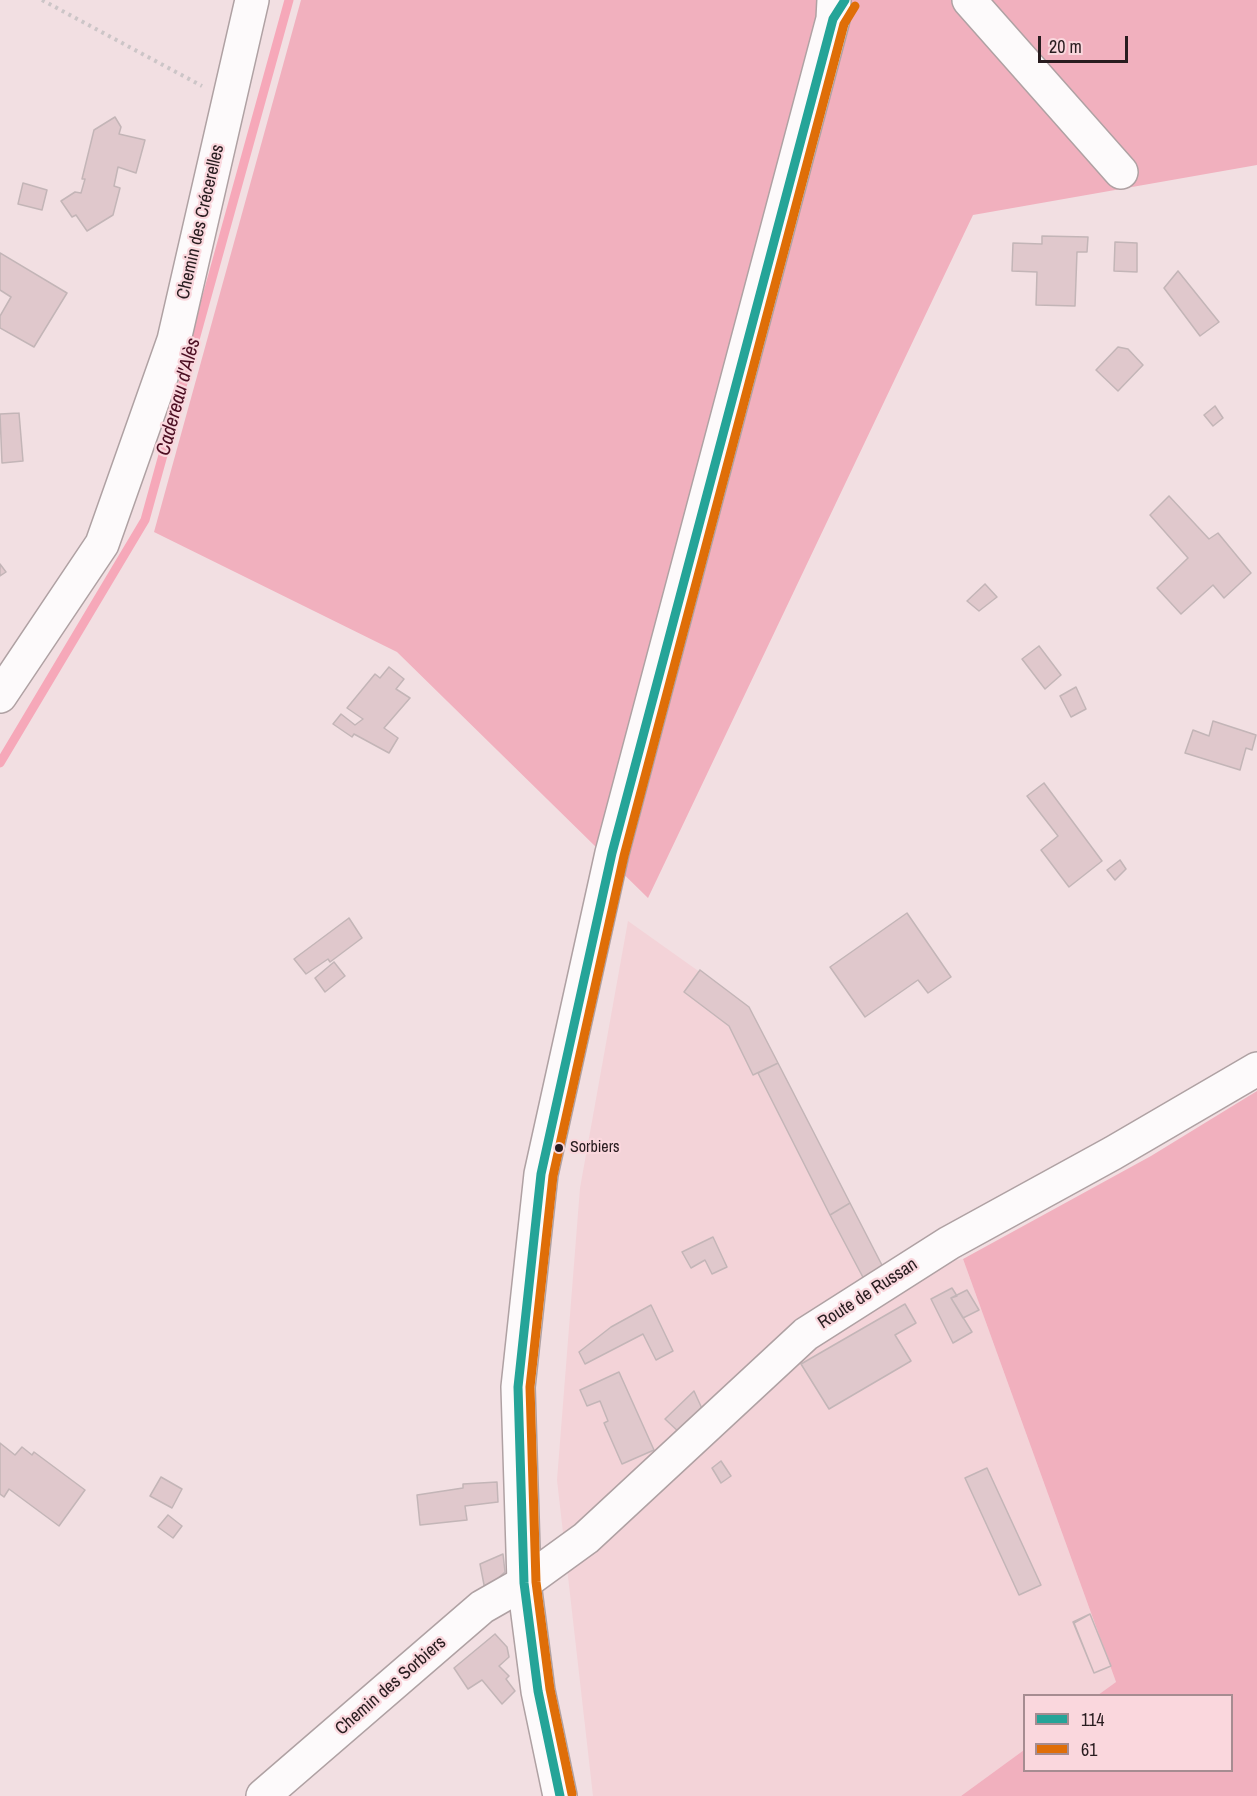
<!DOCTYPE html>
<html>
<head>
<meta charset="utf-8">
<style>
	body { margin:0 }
	#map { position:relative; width:1257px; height:1796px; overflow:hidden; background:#f2dfe2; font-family:"Archivo Narrow",sans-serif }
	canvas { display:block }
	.legend { position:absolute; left:1023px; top:1694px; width:210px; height:78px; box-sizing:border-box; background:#fad7dd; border:2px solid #a68c91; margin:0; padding:8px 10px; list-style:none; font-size:18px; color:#281c1f }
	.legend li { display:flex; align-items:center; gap:12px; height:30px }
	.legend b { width:30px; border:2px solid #a68c91 }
	.scale { position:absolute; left:1038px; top:36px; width:90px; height:27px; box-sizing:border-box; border:3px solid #281c1f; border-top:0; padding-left:8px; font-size:18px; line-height:21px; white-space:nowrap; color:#281c1f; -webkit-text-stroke:4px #fad7dd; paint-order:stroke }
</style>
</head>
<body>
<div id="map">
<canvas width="1257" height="1796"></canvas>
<ul class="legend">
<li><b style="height:8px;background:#25a498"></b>114</li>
<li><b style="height:8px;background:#df6e08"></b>61</li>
</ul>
<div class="scale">20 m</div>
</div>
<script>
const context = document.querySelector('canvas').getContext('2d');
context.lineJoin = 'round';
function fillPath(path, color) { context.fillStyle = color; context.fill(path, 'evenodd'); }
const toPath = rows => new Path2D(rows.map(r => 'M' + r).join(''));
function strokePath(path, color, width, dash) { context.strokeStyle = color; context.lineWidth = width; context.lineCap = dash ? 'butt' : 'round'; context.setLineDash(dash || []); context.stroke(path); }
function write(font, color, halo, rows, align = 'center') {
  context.font = font + ' "Archivo Narrow",sans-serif'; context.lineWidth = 4.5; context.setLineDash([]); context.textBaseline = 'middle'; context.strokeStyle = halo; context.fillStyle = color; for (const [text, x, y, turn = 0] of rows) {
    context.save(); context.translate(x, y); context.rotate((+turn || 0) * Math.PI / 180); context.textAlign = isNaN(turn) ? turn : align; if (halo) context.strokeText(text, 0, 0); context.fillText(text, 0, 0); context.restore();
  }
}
fillPath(toPath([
	[628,921,749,1007,885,1271,963,1259,1116,1682,1098,1695,1024,1696,1024,1750,961,1796,593,1796,557,1480,580,1188]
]), '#f3d3d8');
fillPath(toPath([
	[301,0,1257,0,1257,165,973,215,648,898,397,652,154,532],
	[1257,1091,1257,1796,961,1796,1024,1750,1024,1770,1232,1770,1232,1696,1098,1695,1116,1682,963,1259,1151,1156]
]), '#f1b0be');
strokePath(toPath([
	[0,763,145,520,289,0]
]), '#f6a8b9', 9);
const building = toPath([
	[115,117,121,127,119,134,145,140,136,173,118,167,114,186,120,188,113,215,87,231,76,215,72,217,61,201,75,192,81,193,85,179,82,179,94,130,115,117],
	[23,183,47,190,42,210,18,204,23,183],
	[1042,236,1088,237,1087,252,1077,252,1075,306,1036,305,1037,272,1012,271,1013,243,1042,244,1042,236],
	[1115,242,1137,243,1137,272,1114,271,1115,242],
	[0,253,67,293,34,347,0,328,0,316,11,297,0,290,0,253],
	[1178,271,1219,322,1200,336,1164,288,1178,271],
	[1118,347,1128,349,1143,365,1118,391,1096,370,1118,347],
	[1215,406,1223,418,1213,426,1204,415,1215,406],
	[19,413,23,461,2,463,0,414,19,413],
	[1169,496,1209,539,1218,533,1251,573,1224,598,1213,585,1181,614,1157,588,1188,558,1150,515,1169,496],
	[0,564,6,572,0,576,0,564],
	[985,584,997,597,979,611,967,601,985,584],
	[1039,646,1061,675,1045,689,1022,659,1039,646],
	[389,667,404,679,396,689,410,698,384,728,398,738,389,753,354,734,352,737,333,724,341,714,355,725,363,719,347,708,375,674,380,678,389,667],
	[1076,687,1086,709,1071,717,1060,696,1076,687],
	[1213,721,1256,735,1252,750,1246,748,1240,770,1185,753,1193,730,1209,736,1213,721],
	[1044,783,1102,861,1069,887,1041,850,1058,836,1027,796,1044,783],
	[1120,860,1126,869,1115,880,1107,870,1120,860],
	[907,913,951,977,928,993,918,980,865,1017,830,967,907,913],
	[349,918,362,938,330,962,328,959,306,974,294,959,349,918],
	[334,962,345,976,325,992,315,978,334,962],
	[700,970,749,1007,778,1063,753,1075,729,1026,684,992,700,970],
	[778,1063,850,1203,830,1215,758,1073,778,1063],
	[850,1203,885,1271,866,1283,830,1215,850,1203],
	[713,1237,727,1267,712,1274,705,1260,691,1268,682,1252,713,1237],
	[952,1288,957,1296,951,1298,972,1332,953,1343,931,1299,952,1288],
	[967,1290,979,1310,963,1318,951,1298,967,1290],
	[905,1304,916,1323,895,1335,911,1361,829,1409,801,1364,905,1304],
	[651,1305,673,1351,656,1360,643,1334,585,1364,579,1352,611,1327,651,1305],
	[619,1372,654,1450,622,1464,604,1423,608,1421,600,1401,587,1406,580,1390,619,1372],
	[694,1391,704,1413,681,1434,665,1419,694,1391],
	[0,1443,15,1455,22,1447,32,1455,34,1452,85,1490,59,1526,9,1489,4,1497,0,1494,0,1443],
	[721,1461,731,1476,721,1483,712,1468,721,1461],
	[987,1468,1041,1585,1019,1595,965,1478,987,1468],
	[161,1477,182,1489,172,1508,150,1496,161,1477],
	[497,1482,498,1502,465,1506,467,1520,420,1525,417,1495,463,1488,463,1484,497,1482],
	[168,1515,182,1526,173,1538,158,1527,168,1515],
	[503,1554,505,1572,485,1590,480,1564,503,1554],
	[1090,1614,1111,1666,1094,1673,1074,1623,1090,1614],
	[1090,1614,1111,1666,1094,1673,1073,1622,1090,1614],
	[495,1634,507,1647,509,1657,499,1666,509,1676,506,1679,515,1691,502,1704,482,1680,468,1689,454,1668,495,1634]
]);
fillPath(building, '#e0c8cc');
strokePath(building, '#c3b5b7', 1.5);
const minor = toPath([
	[969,0,1121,172],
	[0,696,102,544,174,340,252,0],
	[263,1796,482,1607,524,1583,586,1538,806,1334,949,1243,1113,1153,1257,1069]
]);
const major = toPath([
	[560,1796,538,1691,524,1583,518,1387,541,1174,612,853,833,19,834,0]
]);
strokePath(minor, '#afa1a3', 36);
strokePath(major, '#afa1a3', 36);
strokePath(toPath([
	[42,0,202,86]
]), '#ccc5c7', 4, [3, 4.5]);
strokePath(minor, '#fdfafb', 33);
strokePath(major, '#fdfafb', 33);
strokePath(toPath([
	[560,1796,538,1691,524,1583,518,1387,541,1174,612,853,833,19,845,0]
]), '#25a498', 9);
strokePath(toPath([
	[572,1794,550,1689,536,1582,530,1387,553,1176,624,856,844,24,855,6]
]), '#df6e08', 9);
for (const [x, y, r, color] of [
	[559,1148,5,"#281c1f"]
]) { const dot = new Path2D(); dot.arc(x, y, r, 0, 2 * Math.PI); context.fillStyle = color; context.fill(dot); strokePath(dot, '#fad7dd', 2); }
write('16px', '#281c1f', '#fad7dd', [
	["Sorbiers",570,1148]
], 'left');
write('18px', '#281c1f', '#fad7dd', [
	["Chemin des Crécerelles",201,222,-77],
	["Route de Russan",868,1294,-33],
	["Chemin des Sorbiers",391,1686,-41]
]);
write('italic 20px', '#4c0e22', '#fad7dd', [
	["Cadereau d'Alès",179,397,-75]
]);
</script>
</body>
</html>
